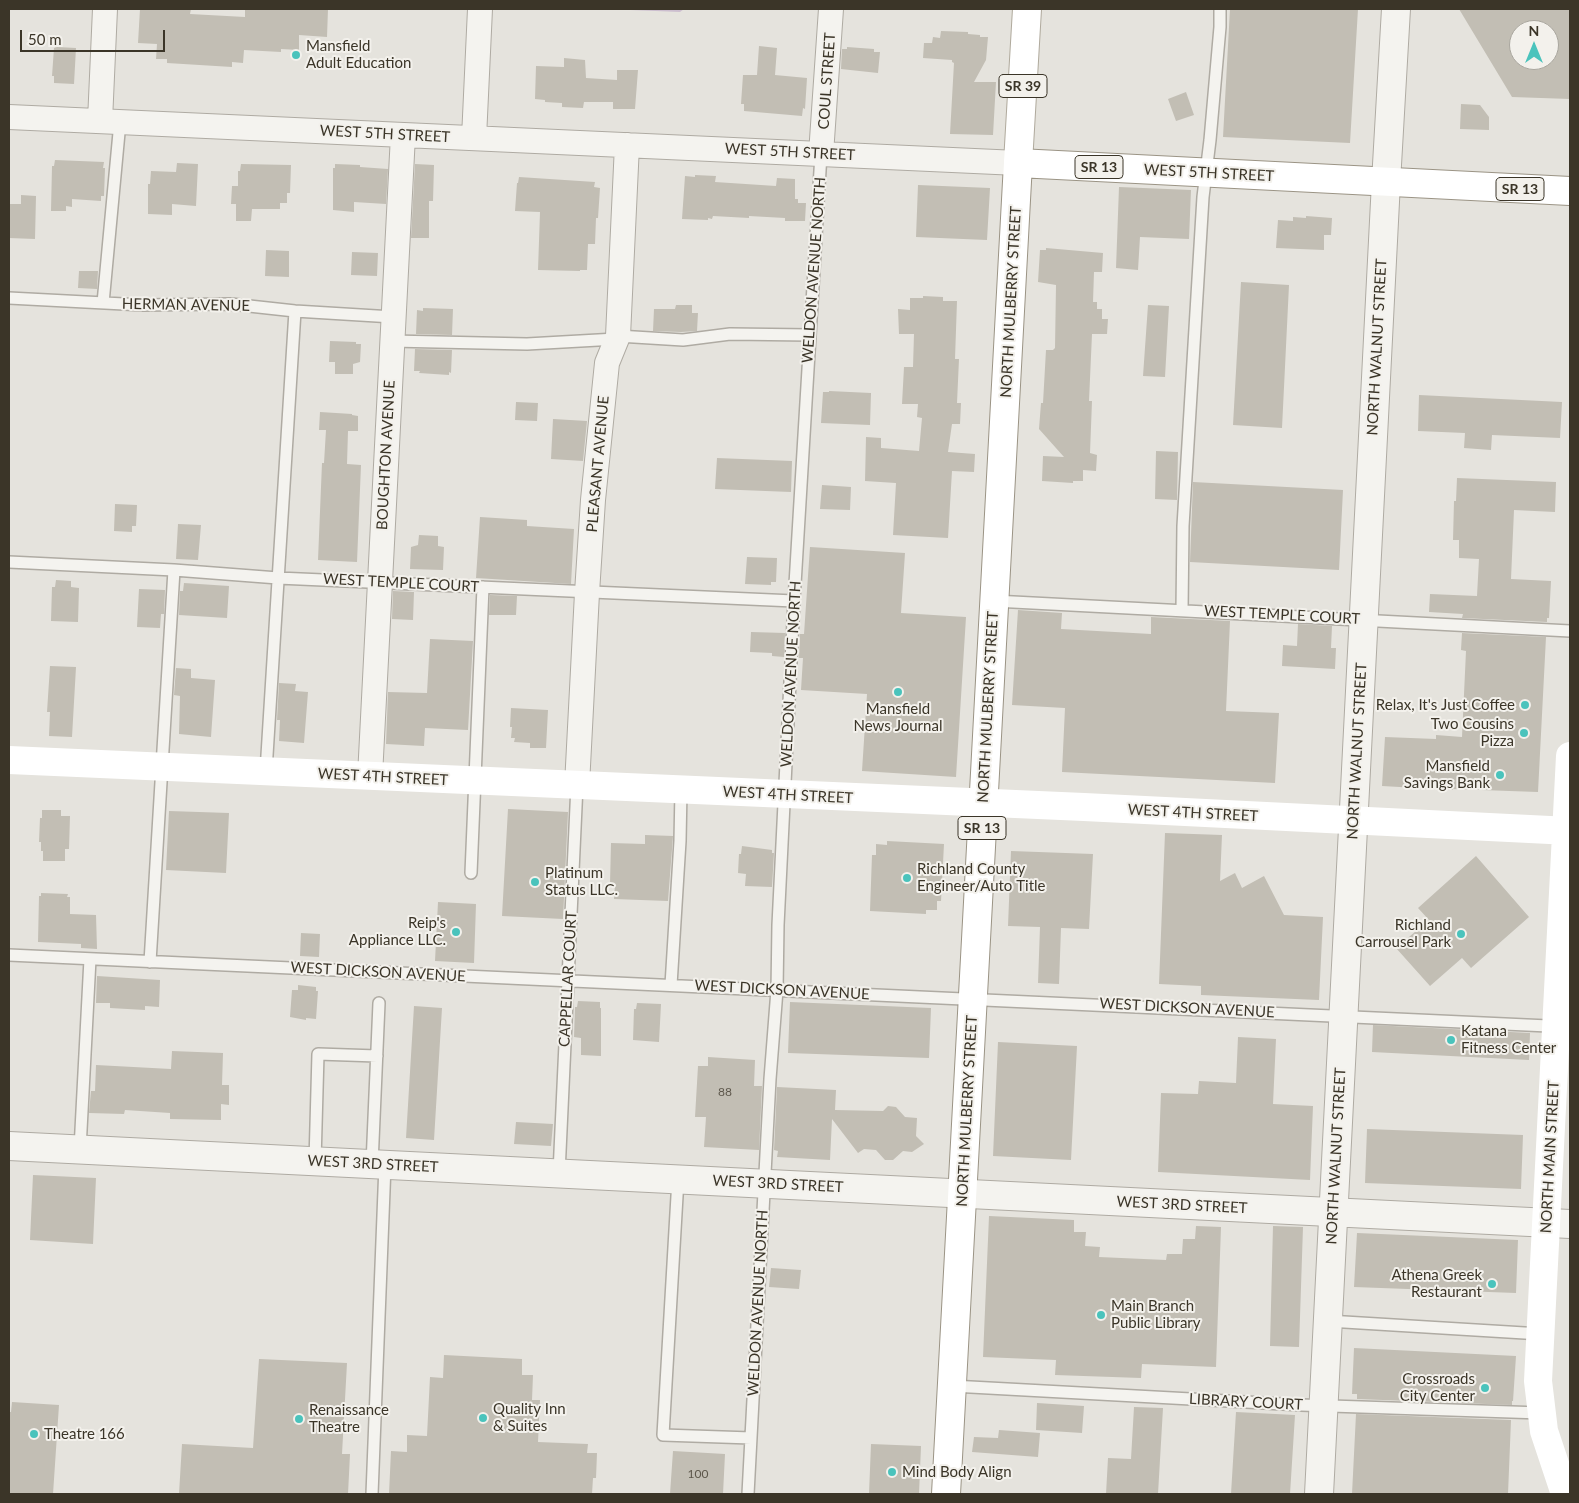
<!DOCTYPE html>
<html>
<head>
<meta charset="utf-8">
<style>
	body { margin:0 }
	#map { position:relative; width:1579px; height:1503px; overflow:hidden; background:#e5e3dd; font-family:Lato,sans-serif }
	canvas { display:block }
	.frame { position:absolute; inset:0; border:10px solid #3b3528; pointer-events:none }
	.north { position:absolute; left:1509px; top:20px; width:50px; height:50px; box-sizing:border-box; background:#f3f1ec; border:1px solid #a9a69e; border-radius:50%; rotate:0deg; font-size:14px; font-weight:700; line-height:20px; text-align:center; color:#3b3528 }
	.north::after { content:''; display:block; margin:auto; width:18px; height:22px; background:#4ac3bc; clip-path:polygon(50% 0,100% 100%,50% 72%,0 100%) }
	.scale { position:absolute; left:20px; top:30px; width:145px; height:22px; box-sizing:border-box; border:2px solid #3b3528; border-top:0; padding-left:6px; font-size:15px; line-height:18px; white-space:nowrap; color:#3b3528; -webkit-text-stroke:4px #f3f1ec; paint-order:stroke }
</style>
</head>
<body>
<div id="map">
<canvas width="1579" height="1503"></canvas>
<div class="frame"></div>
<div class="north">N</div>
<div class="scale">50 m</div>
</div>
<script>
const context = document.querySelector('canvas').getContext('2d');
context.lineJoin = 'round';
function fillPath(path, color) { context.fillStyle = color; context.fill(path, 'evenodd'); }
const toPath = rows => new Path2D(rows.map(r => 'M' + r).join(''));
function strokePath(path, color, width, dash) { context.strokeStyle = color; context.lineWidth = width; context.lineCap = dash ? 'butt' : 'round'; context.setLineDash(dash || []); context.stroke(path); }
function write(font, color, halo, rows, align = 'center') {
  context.font = font + ' Lato,sans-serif'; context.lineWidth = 4; context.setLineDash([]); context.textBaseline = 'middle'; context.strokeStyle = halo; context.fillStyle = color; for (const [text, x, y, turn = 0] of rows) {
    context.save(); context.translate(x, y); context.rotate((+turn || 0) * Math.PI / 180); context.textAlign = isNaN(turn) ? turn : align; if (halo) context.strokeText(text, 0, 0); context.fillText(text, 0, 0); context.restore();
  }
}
fillPath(toPath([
	[606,9,684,9,680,12]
]), '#ccbecf');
fillPath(toPath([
	[140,9,191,9,190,14,245,17,245,9,328,9,327,37,299,35,299,50,281,49,281,52,244,50,243,63,232,62,232,67,167,63,167,59,156,59,157,44,138,43],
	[1230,9,1358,9,1350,143,1223,137],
	[1459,9,1570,9,1570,99,1512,97],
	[1519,30,1549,30,1549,60,1519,60],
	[941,31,968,32,968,34,980,35,980,37,988,37,986,60,974,82,996,82,993,135,950,134,954,63,952,62,952,60,923,58,924,43,932,43,933,37,940,38],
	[759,46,777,48,775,75,807,78,805,109,803,108,802,116,744,111,744,104,741,104,743,75,757,75],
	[57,47,76,48,74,84,54,83,54,76,52,76,54,48],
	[847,47,874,49,874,52,880,52,878,73,841,69,842,49,847,49],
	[564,58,585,60,586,78,617,80,617,70,638,70,635,109,613,109,613,102,584,102,583,108,562,107,562,103,545,102,545,100,535,99,536,66,564,67],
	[1186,92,1194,115,1176,121,1168,99],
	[1461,104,1480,105,1489,117,1489,130,1460,129],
	[55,160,104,162,103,168,105,168,104,196,101,196,101,201,72,199,72,207,66,206,66,211,51,211,52,166,54,166],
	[177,163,198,164,196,206,172,204,172,215,148,214,148,184,150,184,151,171,176,172],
	[241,164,291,165,290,193,287,193,287,203,280,203,280,209,252,209,251,221,236,221,236,204,231,204,232,186,238,186,238,171,240,171],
	[335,164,360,165,360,167,388,169,386,204,354,202,354,212,333,210,333,168,335,168],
	[415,164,434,165,433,201,429,201,429,238,411,238],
	[695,175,716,176,715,182,776,186,777,178,795,179,795,199,798,199,798,203,806,203,805,221,785,221,785,218,749,216,749,218,713,216,712,219,708,218,708,220,682,219,685,176,695,177],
	[519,177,595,182,594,187,600,188,598,218,596,218,595,244,588,244,587,270,580,270,580,271,538,270,540,212,515,211,517,183,518,183],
	[918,185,990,188,987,240,916,237],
	[1119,187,1191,190,1189,239,1140,237,1138,270,1116,268],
	[21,195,36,196,35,239,9,238,9,204,21,204],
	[1306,216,1332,218,1331,235,1324,235,1324,250,1276,248,1278,220,1293,221,1293,217,1306,218],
	[1046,248,1103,253,1102,272,1094,272,1093,302,1097,302,1097,309,1102,309,1102,319,1108,319,1107,334,1092,334,1089,401,1092,401,1090,453,1097,455,1096,471,1083,470,1083,481,1073,481,1073,483,1042,481,1043,456,1064,457,1039,429,1041,403,1043,403,1046,350,1053,350,1055,348,1056,285,1038,282,1040,250,1046,250],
	[266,250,289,251,289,277,265,276],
	[352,252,378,253,377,276,351,275],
	[79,271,98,271,97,289,78,288],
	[1241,282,1289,285,1282,428,1233,425],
	[923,296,943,297,943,301,957,301,955,359,959,359,957,403,961,403,960,424,952,424,948,452,975,454,974,472,952,471,948,538,893,535,896,483,865,481,866,437,881,438,881,448,919,451,922,418,917,417,918,404,902,404,904,367,913,367,914,334,899,334,898,309,910,310,910,298,923,298],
	[676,305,692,305,692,313,698,313,697,331,681,332,653,331,654,309,675,309],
	[1148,305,1169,306,1165,377,1143,376],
	[423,308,453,309,452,335,416,334,417,310,423,311],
	[330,341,356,342,356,344,361,344,360,362,353,364,353,374,335,374,335,362,329,362],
	[415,349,452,350,451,373,449,372,449,375,419,373,420,371,414,371],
	[829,391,871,393,870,425,821,423,823,392,829,392],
	[1419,395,1562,402,1560,438,1492,435,1491,450,1464,448,1465,433,1418,431],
	[516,402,538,403,537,421,515,420],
	[320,412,352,414,352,415,358,416,358,431,348,431,347,464,361,465,357,562,318,560,322,463,324,463,326,430,319,430],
	[553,419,587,421,583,461,551,459],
	[1156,451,1178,452,1177,500,1155,499],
	[717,458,792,461,791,492,715,489],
	[1457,478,1556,482,1555,512,1514,510,1511,579,1551,581,1549,618,1547,618,1547,622,1462,618,1463,614,1429,612,1430,594,1477,596,1479,559,1459,558,1459,540,1453,540,1454,501,1456,501],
	[1193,482,1343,490,1339,570,1190,562],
	[822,485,851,487,850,510,820,509],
	[115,504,137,505,136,526,132,526,132,532,114,531],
	[480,517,527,520,527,526,574,529,571,584,476,578],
	[178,524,201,525,198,560,176,559],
	[419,535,438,536,438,546,444,547,443,570,410,569,411,547,418,545],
	[810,547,905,553,901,613,966,617,956,777,862,771,867,694,801,690,803,658,799,658,800,634,804,634],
	[747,557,777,558,776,582,771,582,771,585,745,584],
	[56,580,71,581,71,587,79,588,78,622,51,621,52,587,55,587],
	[184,583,229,586,227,618,179,615,180,591,183,591],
	[139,589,165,590,164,614,161,614,160,628,137,627],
	[393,591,414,592,413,620,392,619],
	[490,595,517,596,516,615,489,615],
	[1018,610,1062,613,1061,629,1151,634,1151,617,1230,621,1226,711,1279,713,1275,783,1062,772,1065,708,1012,705],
	[1298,624,1332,626,1331,648,1336,648,1335,669,1282,666,1283,645,1297,646],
	[751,632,785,633,784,657,772,656,772,653,750,652],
	[1462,633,1546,637,1538,792,1453,789,1453,790,1382,786,1385,737,1436,739,1436,735,1462,737,1466,651,1461,650],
	[430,639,473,641,468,730,425,728,424,746,386,744,388,692,427,693],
	[50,666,76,667,72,737,49,736,50,712,47,712],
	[176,668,191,669,191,678,215,680,211,737,179,734,180,696,174,695],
	[279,683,296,684,295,691,308,692,304,743,279,741,280,720,277,720],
	[511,708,548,710,546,748,530,748,530,743,514,742,515,738,511,738,512,727,510,727],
	[508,809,568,812,563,919,502,916],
	[42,810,61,810,61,816,70,816,69,849,65,849,65,861,43,861,43,851,41,851,41,842,39,842,40,818,42,818],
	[169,811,229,813,226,873,166,870],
	[1165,833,1222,835,1220,881,1235,873,1242,888,1264,876,1284,915,1323,917,1319,1000,1201,995,1201,986,1159,984],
	[645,835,673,836,668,901,614,899,615,885,610,884,611,843,645,844],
	[887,841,944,844,941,901,937,901,937,910,926,910,926,914,870,911,872,855,876,855,876,844,887,845],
	[742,846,772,850,772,853,774,853,772,887,745,886,746,874,738,873,739,854,741,854],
	[1011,851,1093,854,1089,929,1061,928,1059,984,1038,983,1040,927,1008,926],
	[1476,856,1529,917,1471,968,1462,958,1430,986,1396,948,1429,920,1418,908],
	[41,893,68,894,67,897,70,897,70,914,96,915,97,949,81,948,81,944,38,942,39,896,41,896],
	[438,902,476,904,474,963,435,961],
	[301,933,320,934,319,957,300,956],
	[97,976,160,980,159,1007,145,1006,145,1010,110,1008,110,1003,96,1003],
	[298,985,316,987,316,991,318,991,316,1019,306,1018,306,1020,290,1017,292,990,298,990],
	[578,1001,600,1002,600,1008,601,1008,601,1056,581,1055,581,1038,574,1037,575,1007,577,1007],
	[790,1002,931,1008,929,1058,788,1053],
	[637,1003,661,1004,659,1042,633,1040,634,1009,636,1009],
	[414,1006,442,1008,434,1140,406,1138],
	[1373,1025,1530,1033,1529,1060,1372,1052],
	[1238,1037,1276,1039,1273,1104,1313,1106,1310,1180,1158,1172,1161,1093,1198,1094,1199,1081,1236,1083],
	[998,1042,1077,1046,1071,1160,993,1156],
	[172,1051,223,1053,222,1085,229,1085,229,1105,221,1104,221,1120,170,1119,170,1113,125,1110,124,1114,89,1113,91,1091,95,1091,96,1065,171,1069],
	[708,1057,755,1060,754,1086,762,1086,759,1150,704,1147,706,1117,695,1117,698,1066,708,1066],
	[777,1087,836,1090,835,1110,883,1111,888,1106,896,1107,905,1117,917,1118,916,1136,924,1144,912,1152,903,1151,893,1160,885,1160,876,1150,864,1149,858,1153,832,1119,830,1160,777,1157,778,1151,774,1150],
	[516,1122,553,1124,551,1146,514,1144],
	[1367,1129,1523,1135,1521,1189,1365,1183],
	[33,1175,96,1178,93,1244,30,1240],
	[989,1216,1074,1220,1074,1232,1086,1232,1085,1246,1100,1247,1099,1257,1166,1260,1167,1254,1182,1254,1183,1239,1195,1239,1196,1226,1221,1227,1216,1367,1142,1364,1141,1378,1055,1375,1056,1360,983,1357],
	[1273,1226,1303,1227,1299,1347,1270,1346],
	[1357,1233,1518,1240,1516,1293,1354,1287],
	[771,1268,801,1270,799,1289,769,1287],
	[1354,1348,1516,1356,1513,1401,1512,1401,1512,1405,1357,1399,1357,1394,1352,1394],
	[444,1355,522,1359,522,1375,533,1375,532,1400,540,1400,538,1442,588,1444,587,1453,597,1453,596,1478,593,1478,592,1494,389,1494,391,1451,407,1452,407,1435,427,1436,430,1377,443,1378],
	[259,1359,347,1363,342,1454,350,1454,348,1494,179,1494,182,1444,253,1448],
	[12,1402,59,1405,53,1494,9,1494,9,1412,11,1412],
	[1037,1403,1084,1406,1082,1433,1036,1430],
	[1134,1407,1163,1408,1158,1494,1106,1494,1108,1458,1131,1459],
	[1236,1412,1295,1415,1290,1494,1231,1494],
	[1356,1414,1511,1420,1508,1494,1352,1494],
	[999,1430,1040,1433,1038,1457,972,1452,974,1437,998,1438],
	[871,1444,921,1446,919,1494,869,1494],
	[673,1451,725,1454,723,1494,670,1494]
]), '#c2beb4');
const service = toPath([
	[9,298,143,305,231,304,295,311,393,317],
	[103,303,120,122],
	[618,336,683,340,730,334,810,335],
	[392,341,527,344,616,339],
	[9,562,174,570,278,578,794,601],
	[994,601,1570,631],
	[1182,610,1183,526,1203,197,1210,140,1220,27,1220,9],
	[266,771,295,311],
	[471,873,483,587],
	[9,955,1570,1027],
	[150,962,174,570],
	[671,985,680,841,681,790],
	[80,1149,90,959],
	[315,1161,318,1054,377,1056],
	[372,1164,379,1003],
	[559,1173,577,785],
	[678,1179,663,1435,751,1438],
	[1328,1321,1541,1334],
	[952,1386,1301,1405,1541,1413],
	[372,1494,385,1165],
	[748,1494,770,1079,777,990,778,925,794,601,821,154]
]);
const minor = toPath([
	[9,117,1018,163],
	[100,121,105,9],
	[474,138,480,9],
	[821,154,831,9],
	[370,776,403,135],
	[577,785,587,593,593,500,607,363,618,336,627,145]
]);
const tertiary = toPath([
	[9,1146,1570,1224],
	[1319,1494,1386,182,1396,9]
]);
const primary = toPath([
	[1018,163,1027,9]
]);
const trunk = toPath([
	[946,1494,1018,163,1570,191]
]);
strokePath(service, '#afaba3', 14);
strokePath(minor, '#afaba3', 26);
strokePath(tertiary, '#afaba3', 30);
strokePath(primary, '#b0aa9d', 30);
strokePath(trunk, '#9b9485', 30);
strokePath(service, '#f4f3ef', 11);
strokePath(minor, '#f4f3ef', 24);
strokePath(tertiary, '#f4f3ef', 28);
strokePath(toPath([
	[9,760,1084,807,1570,831],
	[1565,1494,1544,1431,1538,1381,1570,756]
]), '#fff', 28);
strokePath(primary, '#fff', 28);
strokePath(trunk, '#fff', 28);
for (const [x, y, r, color] of [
	[296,55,5,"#4ac3bc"],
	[898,692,5,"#4ac3bc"],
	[1525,705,5,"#4ac3bc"],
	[1524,733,5,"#4ac3bc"],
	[1500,775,5,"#4ac3bc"],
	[907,878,5,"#4ac3bc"],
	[535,882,5,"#4ac3bc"],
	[456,932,5,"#4ac3bc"],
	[1461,934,5,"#4ac3bc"],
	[1451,1040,5,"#4ac3bc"],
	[1492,1284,5,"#4ac3bc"],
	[1101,1315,5,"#4ac3bc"],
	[1485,1388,5,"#4ac3bc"],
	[483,1418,5,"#4ac3bc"],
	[299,1419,5,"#4ac3bc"],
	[34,1434,5,"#4ac3bc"],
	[892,1472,5,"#4ac3bc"]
]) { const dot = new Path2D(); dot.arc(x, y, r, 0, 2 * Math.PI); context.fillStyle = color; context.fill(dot); strokePath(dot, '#f3f1ec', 2); }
write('12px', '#5d574b', null, [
	["88",725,1092],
	["100",698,1474]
]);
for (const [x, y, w] of [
	[1023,86,48],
	[1099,167,48],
	[1520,189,48],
	[982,828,48]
]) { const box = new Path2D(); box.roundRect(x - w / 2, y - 11.5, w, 23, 4); context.fillStyle = '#f3f1ec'; context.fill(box); strokePath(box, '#3b3528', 1); }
write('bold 14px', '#3b3528', null, [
	["SR 39",1023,86],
	["SR 13",1099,167],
	["SR 13",1520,189],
	["SR 13",982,828]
]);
write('15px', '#3b3528', '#f3f1ec', [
	["Mansfield",306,46],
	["Adult Education",306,63],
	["Relax, It's Just Coffee",1515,705,"right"],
	["Mansfield",898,709,"center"],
	["News Journal",898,726,"center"],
	["Two Cousins",1514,724,"right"],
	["Pizza",1514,741,"right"],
	["Mansfield",1490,766,"right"],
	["Savings Bank",1490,783,"right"],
	["Richland County",917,869],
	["Engineer/Auto Title",917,886],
	["Platinum",545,873],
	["Status LLC.",545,890],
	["Reip's",446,923,"right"],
	["Appliance LLC.",446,940,"right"],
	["Richland",1451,925,"right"],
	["Carrousel Park",1451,942,"right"],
	["Katana",1461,1031],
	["Fitness Center",1461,1048],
	["Athena Greek",1482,1275,"right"],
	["Restaurant",1482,1292,"right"],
	["Main Branch",1111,1306],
	["Public Library",1111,1323],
	["Crossroads",1475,1379,"right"],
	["City Center",1475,1396,"right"],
	["Quality Inn",493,1409],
	["& Suites",493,1426],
	["Renaissance",309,1410],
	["Theatre",309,1427],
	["Theatre 166",44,1434],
	["Mind Body Align",902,1472]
], 'left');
write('15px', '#3b3528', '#f3f1ec', [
	["COUL STREET",827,81,-86],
	["WEST 5TH STREET",385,134,3],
	["WEST 5TH STREET",790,152,3],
	["WEST 5TH STREET",1209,173,3],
	["WELDON AVENUE NORTH",814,270,-86],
	["NORTH MULBERRY STREET",1011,302,-87],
	["HERMAN AVENUE",186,305,1],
	["NORTH WALNUT STREET",1377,347,-87],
	["BOUGHTON AVENUE",386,455,-87],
	["PLEASANT AVENUE",598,464,-85],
	["WEST TEMPLE COURT",401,583,3],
	["WEST TEMPLE COURT",1282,615,3],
	["WELDON AVENUE NORTH",791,674,-87],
	["NORTH MULBERRY STREET",988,707,-87],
	["NORTH WALNUT STREET",1357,751,-87],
	["WEST 4TH STREET",383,777,3],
	["WEST 4TH STREET",788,795,3],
	["WEST 4TH STREET",1193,813,3],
	["WEST DICKSON AVENUE",378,972,3],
	["CAPPELLAR COURT",568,979,-87],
	["WEST DICKSON AVENUE",782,990,3],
	["WEST DICKSON AVENUE",1187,1008,3],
	["NORTH MULBERRY STREET",967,1111,-87],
	["NORTH WALNUT STREET",1336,1156,-87],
	["NORTH MAIN STREET",1550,1157,-87],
	["WEST 3RD STREET",373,1164,3],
	["WEST 3RD STREET",778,1184,3],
	["WEST 3RD STREET",1182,1205,3],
	["WELDON AVENUE NORTH",758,1303,-87],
	["LIBRARY COURT",1246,1402,3]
]);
</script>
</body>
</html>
